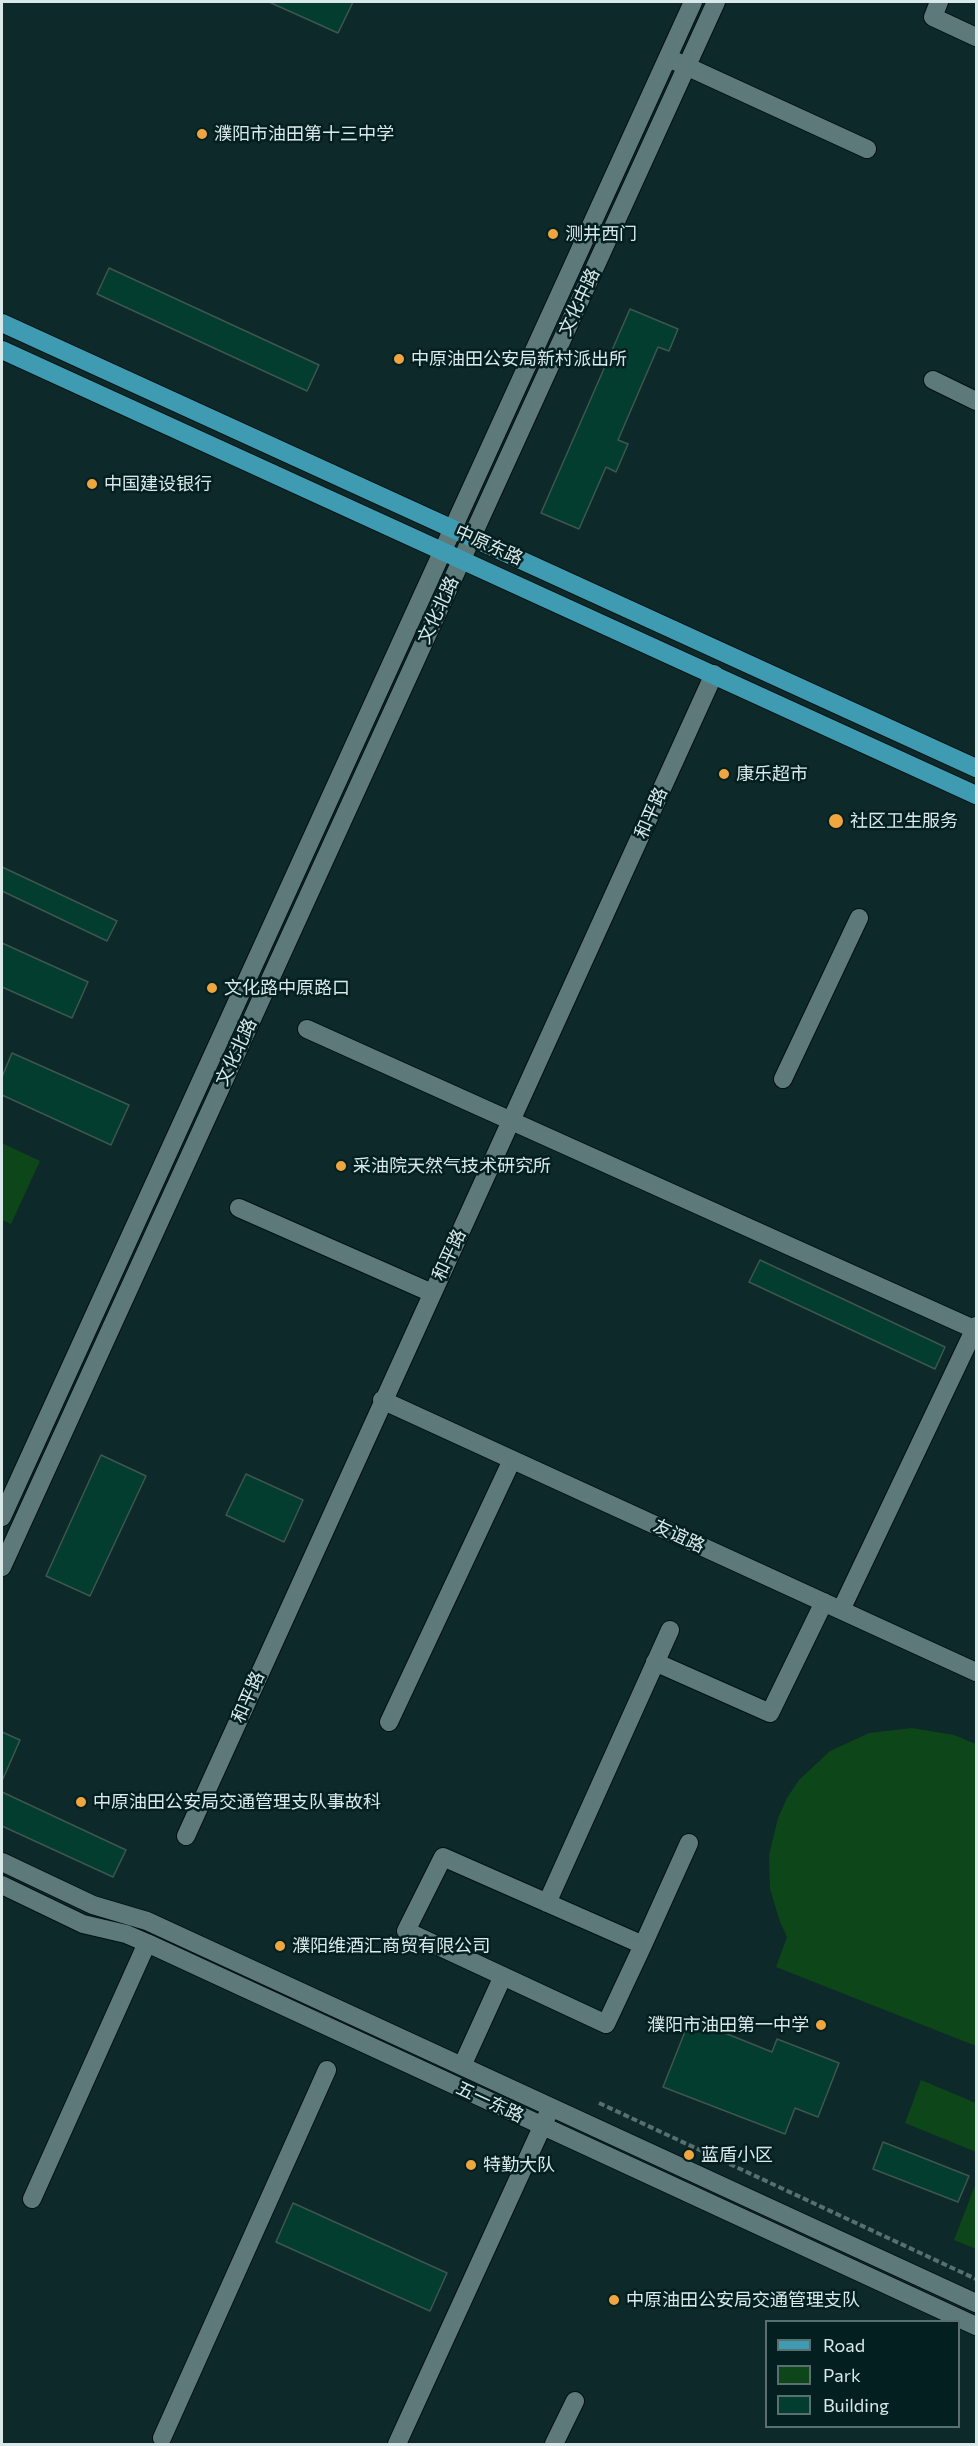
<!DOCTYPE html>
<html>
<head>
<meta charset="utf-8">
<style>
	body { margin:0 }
	#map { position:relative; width:978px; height:2446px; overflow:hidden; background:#0e2929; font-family:Commissioner,sans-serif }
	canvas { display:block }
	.frame { position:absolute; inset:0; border:3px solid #d9e8e8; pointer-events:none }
	.legend { position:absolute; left:765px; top:2320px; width:195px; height:108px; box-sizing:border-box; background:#041f20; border:2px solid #596f70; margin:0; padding:8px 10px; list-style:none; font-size:18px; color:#d9e8e8 }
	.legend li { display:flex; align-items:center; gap:12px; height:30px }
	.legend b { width:30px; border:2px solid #596f70 }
</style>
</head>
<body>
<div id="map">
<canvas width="978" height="2446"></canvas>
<div class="frame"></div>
<ul class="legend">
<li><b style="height:8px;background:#3f9bb1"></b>Road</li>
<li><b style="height:16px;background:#0d4619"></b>Park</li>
<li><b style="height:16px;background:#033d30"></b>Building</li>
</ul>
</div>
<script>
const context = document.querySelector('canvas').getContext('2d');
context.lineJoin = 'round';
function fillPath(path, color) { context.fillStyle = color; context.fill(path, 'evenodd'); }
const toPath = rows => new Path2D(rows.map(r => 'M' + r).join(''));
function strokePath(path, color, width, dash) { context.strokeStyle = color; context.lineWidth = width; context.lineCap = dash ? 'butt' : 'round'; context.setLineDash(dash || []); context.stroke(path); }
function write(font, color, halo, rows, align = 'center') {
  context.font = font + ' Commissioner,"Noto Sans SC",sans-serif'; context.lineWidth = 5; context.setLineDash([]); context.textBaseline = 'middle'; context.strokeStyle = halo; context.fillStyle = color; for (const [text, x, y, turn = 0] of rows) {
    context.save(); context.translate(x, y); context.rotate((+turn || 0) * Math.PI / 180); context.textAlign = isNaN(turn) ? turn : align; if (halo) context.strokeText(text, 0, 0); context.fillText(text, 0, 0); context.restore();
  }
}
fillPath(toPath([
	[2,1143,40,1161,11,1224,2,1220],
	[912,1728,954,1735,976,1744,976,2046,776,1967,787,1937,780,1922,770,1889,769,1855,778,1818,787,1798,799,1780,830,1751,869,1733],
	[921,2080,976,2103,976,2152,905,2123],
	[976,2183,976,2249,954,2240]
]), '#0d4619');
const building = toPath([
	[269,2,353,2,338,33,269,2],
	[109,268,319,365,307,391,97,294,109,268],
	[630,309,678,329,669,351,658,347,618,440,628,444,616,472,606,467,579,529,541,513,630,309],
	[2,867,117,921,107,941,2,891,2,867],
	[2,943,88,982,72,1018,2,987,2,943],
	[12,1053,129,1105,111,1145,2,1095,2,1077,12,1053],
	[760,1260,945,1347,935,1369,749,1282,760,1260],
	[101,1455,146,1476,90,1596,46,1576,101,1455],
	[246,1474,303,1500,284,1542,226,1515,246,1474],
	[2,1732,20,1740,2,1781,2,1732],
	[2,1792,126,1850,113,1877,2,1826,2,1792],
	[690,2019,772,2052,777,2039,839,2063,818,2117,795,2108,785,2134,663,2087,690,2019],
	[883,2142,969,2176,958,2202,873,2169,883,2142],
	[293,2203,447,2273,430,2311,276,2242,293,2203]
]);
fillPath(building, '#033d30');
strokePath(building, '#3e564e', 1.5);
const minor = toPath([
	[939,2,933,17,976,37],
	[675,61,867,149],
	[933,380,976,401],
	[307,1029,976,1330],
	[783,1079,859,918],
	[239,1208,432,1293],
	[382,1400,976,1672],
	[2,1517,693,2],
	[2,1567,716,2],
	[841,1610,976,1326],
	[655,1662,770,1713,824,1602],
	[389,1722,512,1460],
	[186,1836,714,674],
	[2,1862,93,1905,147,1921,976,2303],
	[2,1885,83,1924,126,1934,147,1943,976,2326],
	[547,1903,670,1630],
	[643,1945,443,1857,406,1931,606,2024,643,1945,689,1843],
	[462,2066,503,1976],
	[32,2199,147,1943],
	[162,2438,327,2070],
	[397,2444,547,2116],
	[554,2444,575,2401]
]);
const major = toPath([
	[2,323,976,768],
	[2,350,976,795]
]);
strokePath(minor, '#001112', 20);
strokePath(major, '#001112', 20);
strokePath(toPath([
	[599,2103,976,2279]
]), '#586f6f', 4, [6, 3]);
strokePath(minor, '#5d7979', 18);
strokePath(major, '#3f9bb1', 18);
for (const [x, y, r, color] of [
	[202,134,6,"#f0a63f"],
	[553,234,6,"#f0a63f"],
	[399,359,6,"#f0a63f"],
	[92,484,6,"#f0a63f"],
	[724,774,6,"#f0a63f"],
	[836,821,8,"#f0a63f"],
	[212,988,6,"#f0a63f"],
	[341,1166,6,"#f0a63f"],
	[81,1802,6,"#f0a63f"],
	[280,1946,6,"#f0a63f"],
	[821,2025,6,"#f0a63f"],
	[689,2155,6,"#f0a63f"],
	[471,2165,6,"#f0a63f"],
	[614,2300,6,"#f0a63f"]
]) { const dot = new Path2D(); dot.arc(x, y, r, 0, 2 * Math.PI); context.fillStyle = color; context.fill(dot); strokePath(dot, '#041f20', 2); }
write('18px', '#d9e8e8', '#041f20', [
	["濮阳市油田第十三中学",214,134],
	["测井西门",565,234],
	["中原油田公安局新村派出所",411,359],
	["中国建设银行",104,484],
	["康乐超市",736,774],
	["社区卫生服务",850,821],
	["文化路中原路口",224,988],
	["采油院天然气技术研究所",353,1166],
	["中原油田公安局交通管理支队事故科",93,1802],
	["濮阳维酒汇商贸有限公司",292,1946],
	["濮阳市油田第一中学",809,2025,"right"],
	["蓝盾小区",701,2155],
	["特勤大队",483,2165],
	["中原油田公安局交通管理支队",626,2300]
], 'left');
write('18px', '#d9e8e8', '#041f20', [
	["文化中路",579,302,-65],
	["中原东路",489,545,24],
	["文化北路",438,610,-65],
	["和平路",651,813,-66],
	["文化北路",236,1052,-65],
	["和平路",449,1255,-65],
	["友谊路",679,1536,25],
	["和平路",248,1697,-66],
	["五一东路",490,2102,25]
]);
</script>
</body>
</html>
